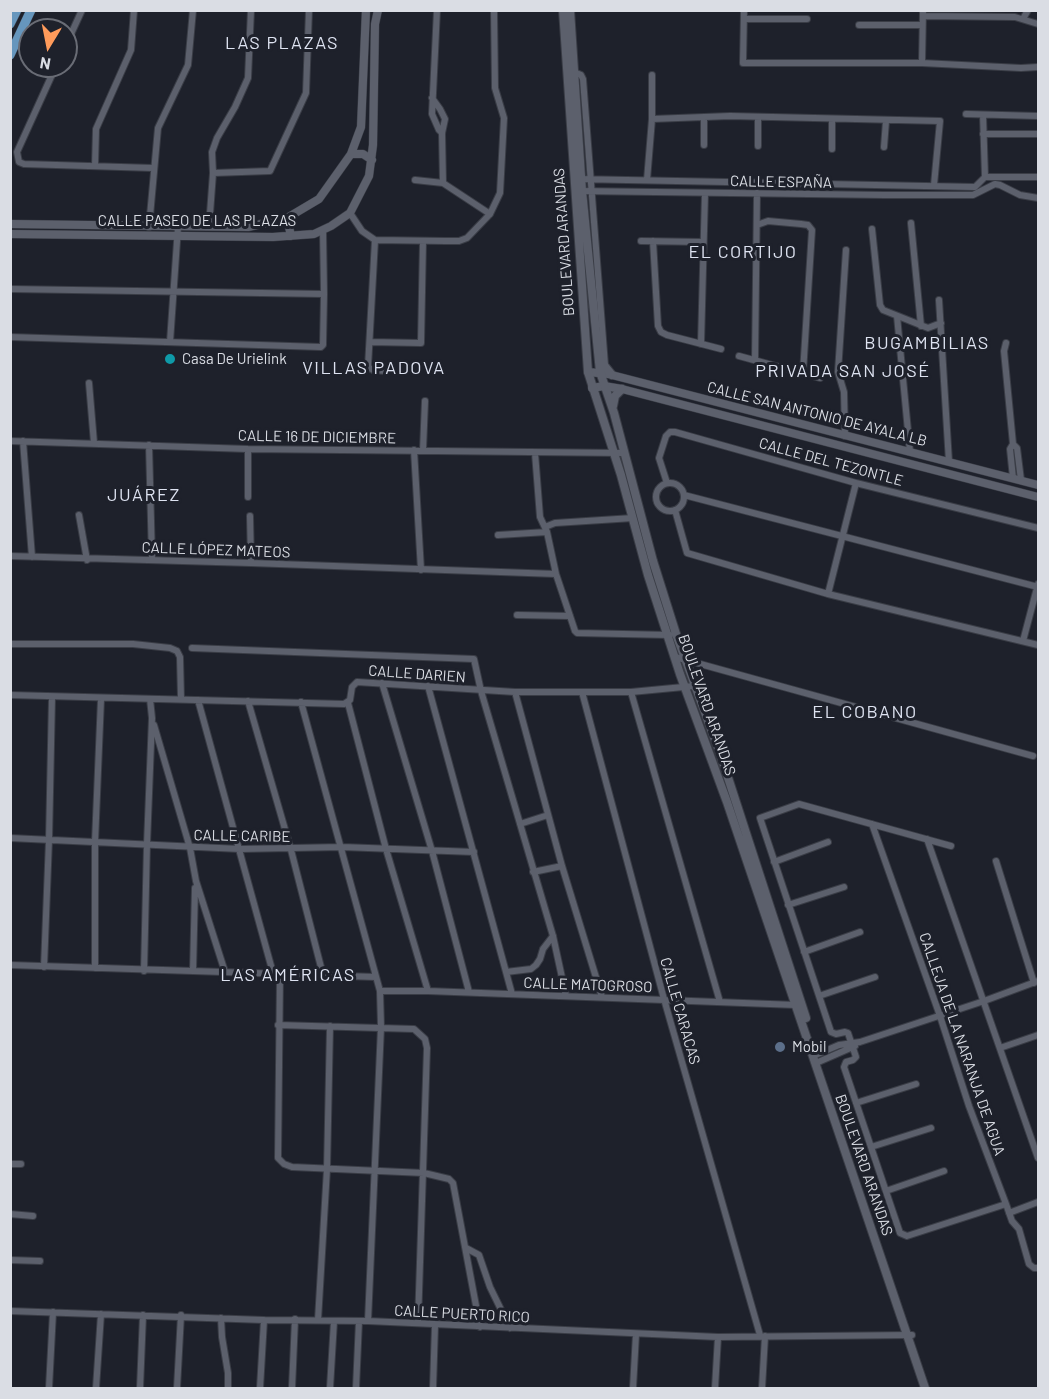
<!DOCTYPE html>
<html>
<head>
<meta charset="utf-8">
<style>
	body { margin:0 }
	#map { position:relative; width:1049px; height:1399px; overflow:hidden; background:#1e212b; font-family:Barlow,sans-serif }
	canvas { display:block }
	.frame { position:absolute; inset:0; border:12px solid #dadde4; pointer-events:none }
	.north { position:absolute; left:18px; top:18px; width:60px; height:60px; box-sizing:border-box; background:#1e212b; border:2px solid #696c75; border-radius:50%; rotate:190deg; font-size:16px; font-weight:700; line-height:24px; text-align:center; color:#dadde4 }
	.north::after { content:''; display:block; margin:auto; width:21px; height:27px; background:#ff9b5b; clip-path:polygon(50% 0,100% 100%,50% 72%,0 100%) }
</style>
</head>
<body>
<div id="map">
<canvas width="1049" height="1399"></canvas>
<div class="frame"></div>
<div class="north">N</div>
</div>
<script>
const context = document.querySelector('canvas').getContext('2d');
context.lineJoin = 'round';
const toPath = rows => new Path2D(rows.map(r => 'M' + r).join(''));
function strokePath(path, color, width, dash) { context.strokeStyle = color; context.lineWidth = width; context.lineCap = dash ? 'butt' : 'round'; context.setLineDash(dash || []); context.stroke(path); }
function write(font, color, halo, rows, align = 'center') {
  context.font = font + ' Barlow,sans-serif'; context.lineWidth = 6; context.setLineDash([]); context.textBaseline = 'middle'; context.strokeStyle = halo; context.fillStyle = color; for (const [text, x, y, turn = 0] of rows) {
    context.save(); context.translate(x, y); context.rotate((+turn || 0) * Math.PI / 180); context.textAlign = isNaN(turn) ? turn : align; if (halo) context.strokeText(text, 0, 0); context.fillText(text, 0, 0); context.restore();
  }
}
const minor = toPath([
	[437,10,432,114,439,130,442,133],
	[744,10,743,63,922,63,1021,68,1038,67],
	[923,16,1015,17,1038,24],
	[744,19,807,19],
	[1023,19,1028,10],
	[859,25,922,25],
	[66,45,82,10],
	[922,63,923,10],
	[56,66,17,152,19,162,24,164,153,168],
	[574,72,581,75,583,79,605,365],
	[432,98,440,109,445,119,442,133,443,183,490,214],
	[966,114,1038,116],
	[704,117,704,145],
	[652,119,730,116,940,121,934,185],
	[983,134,1038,134],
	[758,146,758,117],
	[884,147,886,121],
	[832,149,832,119],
	[95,166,96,129,131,50,134,10],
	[213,173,270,171,306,93,309,10],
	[985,177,1038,177],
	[577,179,975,187,985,177,983,115],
	[415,180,443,183],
	[647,180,652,119,652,75],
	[578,191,885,195,973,195,995,184,1000,185,1020,195,1038,198],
	[350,213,362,231,375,240,446,241,459,241,467,238,490,214,500,193,504,118,495,88,494,10],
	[911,223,921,326],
	[757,225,768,221,801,224,808,225,812,230,803,373],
	[149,227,158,128,188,65,193,10],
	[209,227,213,173,212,152,217,138,235,107,248,78,251,10],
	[872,229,880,305,883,310,928,328,941,323],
	[375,240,368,367,373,370,386,371],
	[641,241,703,242],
	[653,241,658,326,661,332,667,335,721,349],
	[10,289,324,294],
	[939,300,949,462],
	[897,316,910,452],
	[10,337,321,347,323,345,324,294,323,231],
	[170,342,178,227],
	[370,342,421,343,423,241],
	[1006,343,1004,351,1013,444,1010,449,1013,478],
	[701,344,705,193],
	[739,356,820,378],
	[755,360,757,193],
	[89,383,94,443],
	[845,436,844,392,838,372,846,250],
	[10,441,248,449,624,453],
	[23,441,32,557],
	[1013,444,1017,448,1021,480],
	[149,445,152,559],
	[248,449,248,497],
	[414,450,421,570],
	[423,450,425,401],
	[535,453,540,517,547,532,556,574,575,631,577,633,670,635],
	'656 497a14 14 0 1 1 28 0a14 14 0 1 1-28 0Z',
	[667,483,659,458,666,436,670,432,675,432,856,483,1038,528],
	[684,495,1038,587],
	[675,510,687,553,828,594,1038,645],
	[79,515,87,560],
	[250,516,251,563],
	[545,527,555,523,633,518],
	[498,535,547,532],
	[10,556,251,563,556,574],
	[828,594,856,483],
	[517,615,570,616],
	[1023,641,1038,584],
	[10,644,133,644,170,648,177,651,180,657,181,699],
	[192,648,474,659,481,691,553,936,566,996],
	[675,657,1033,756],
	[382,683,432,851,469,992],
	[428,686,512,994],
	[515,692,562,866,602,997],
	[582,692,664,999,760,1335],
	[631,692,720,1002],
	[10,695,344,704,350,700,352,687,357,682,515,692,631,692,694,686],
	[198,700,273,973],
	[248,701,291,850,323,975],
	[301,702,380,991,381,1027,368,1321],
	[348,703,386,849,428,991],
	[154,725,190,848,196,881,225,972],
	[520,824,548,815],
	[872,824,940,1016,969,1106,1006,1204,1012,1221,1019,1229,1029,1264,1034,1268,1038,1268],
	[10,838,240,849,342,847,474,852],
	[927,839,1038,1158],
	[951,846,799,804,760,818,831,1032,836,1034,845,1032,848,1033,856,1057,853,1060,846,1062,844,1067,900,1233,907,1236,1006,1204],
	[996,861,1034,983],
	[774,862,828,842],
	[533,872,562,866],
	[788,905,844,887],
	[804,952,860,932],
	[10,965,376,977],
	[44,967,49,840,52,697],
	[95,968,95,842,101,699],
	[144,971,147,844,152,718,150,699],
	[193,971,195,888],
	[506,972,531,969,536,965,540,959,543,949,553,936],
	[280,974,278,1158,284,1164,292,1167,424,1173,449,1179,453,1183,480,1327],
	[380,991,428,991,796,1005],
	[819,996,875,977],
	[278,1025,414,1029,425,1039,427,1048,418,1323],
	[1000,1048,1038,1035],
	[813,1056,839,1045,860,1042,984,1001,1038,981],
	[816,1063,855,1046],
	[856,1103,916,1084],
	[871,1147,931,1128],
	[10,1164,21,1164],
	[886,1191,944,1171],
	[1009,1213,1038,1202],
	[10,1214,33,1216],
	[466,1248,479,1255,490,1287,510,1328],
	[10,1260,40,1261],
	[10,1311,264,1320,368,1321,718,1337,912,1335],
	[221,1318,222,1337,228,1373,228,1388],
	[318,1320,327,1169,330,1026],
	[49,1388,53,1312],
	[96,1388,101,1314],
	[140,1388,143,1315],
	[177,1388,181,1315],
	[260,1388,264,1320],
	[292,1388,295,1319],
	[330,1388,334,1321],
	[356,1388,359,1321],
	[433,1388,435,1325],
	[633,1388,636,1334],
	[715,1388,718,1337],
	[762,1388,765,1336]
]);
const tertiary = toPath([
	[351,154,363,154,372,160],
	[287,218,291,236],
	[10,224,248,227,287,218,319,199,351,154,361,127,366,10],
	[10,234,273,237,314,234,331,226,350,213,369,176,373,145,375,24,378,10],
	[588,372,608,374,1038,485],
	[592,388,604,386,622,389,1038,497]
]);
const secondary = toPath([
	[563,10,588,372,621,475,648,575,680,674,727,802,925,1388],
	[570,10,582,191,600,372,614,413,653,561,676,634,721,756,806,1018],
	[599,359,612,375],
	[613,406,615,396,622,389]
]);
const primary = toPath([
	[10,24,17,10],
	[10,55,31,10]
]);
strokePath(minor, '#3a3d46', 8);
strokePath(tertiary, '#3a3d46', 9);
strokePath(secondary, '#3a3d46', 10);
strokePath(primary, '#3a3d46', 10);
strokePath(minor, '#5c606c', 6);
strokePath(tertiary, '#5c606c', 8);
strokePath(secondary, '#5c606c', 8);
strokePath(primary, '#6696bd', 9);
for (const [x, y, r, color] of [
	[170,359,6,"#0f9aa8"],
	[780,1047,6,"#5c6f8a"]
]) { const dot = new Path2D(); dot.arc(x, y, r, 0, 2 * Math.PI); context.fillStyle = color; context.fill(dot); strokePath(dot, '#1e212b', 2); }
write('15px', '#dadde4', '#1e212b', [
	["CALLE ESPAÑA",781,182,1],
	["CALLE PASEO DE LAS PLAZAS",197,221],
	["BOULEVARD ARANDAS",564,242,-94],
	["CALLE SAN ANTONIO DE AYALA LB",817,414,14],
	["CALLE 16 DE DICIEMBRE",317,437,1],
	["CALLE DEL TEZONTLE",831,462,15],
	["CALLE LÓPEZ MATEOS",216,550,2],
	["CALLE DARIEN",417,674,4],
	["BOULEVARD ARANDAS",707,705,71],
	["CALLE CARIBE",242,836,1],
	["CALLE MATOGROSO",588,985,2],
	["CALLE CARACAS",680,1011,74],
	["CALLEJA DE LA NARANJA DE AGUA",962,1044,71],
	["BOULEVARD ARANDAS",864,1165,71],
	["CALLE PUERTO RICO",462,1314,3]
]);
write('15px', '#dadde4', '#1e212b', [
	["Casa De Urielink",182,359],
	["Mobil",792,1047]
], 'left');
context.letterSpacing = '1.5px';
write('18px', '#dee3f1', '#1e212b', [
	["LAS PLAZAS",282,43],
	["EL CORTIJO",743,252],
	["BUGAMBILIAS",927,343],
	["VILLAS PADOVA",374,368],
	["PRIVADA SAN JOSÉ",843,371],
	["JUÁREZ",144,495],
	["EL COBANO",865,712],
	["LAS AMÉRICAS",288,975]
]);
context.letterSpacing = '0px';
</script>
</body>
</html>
